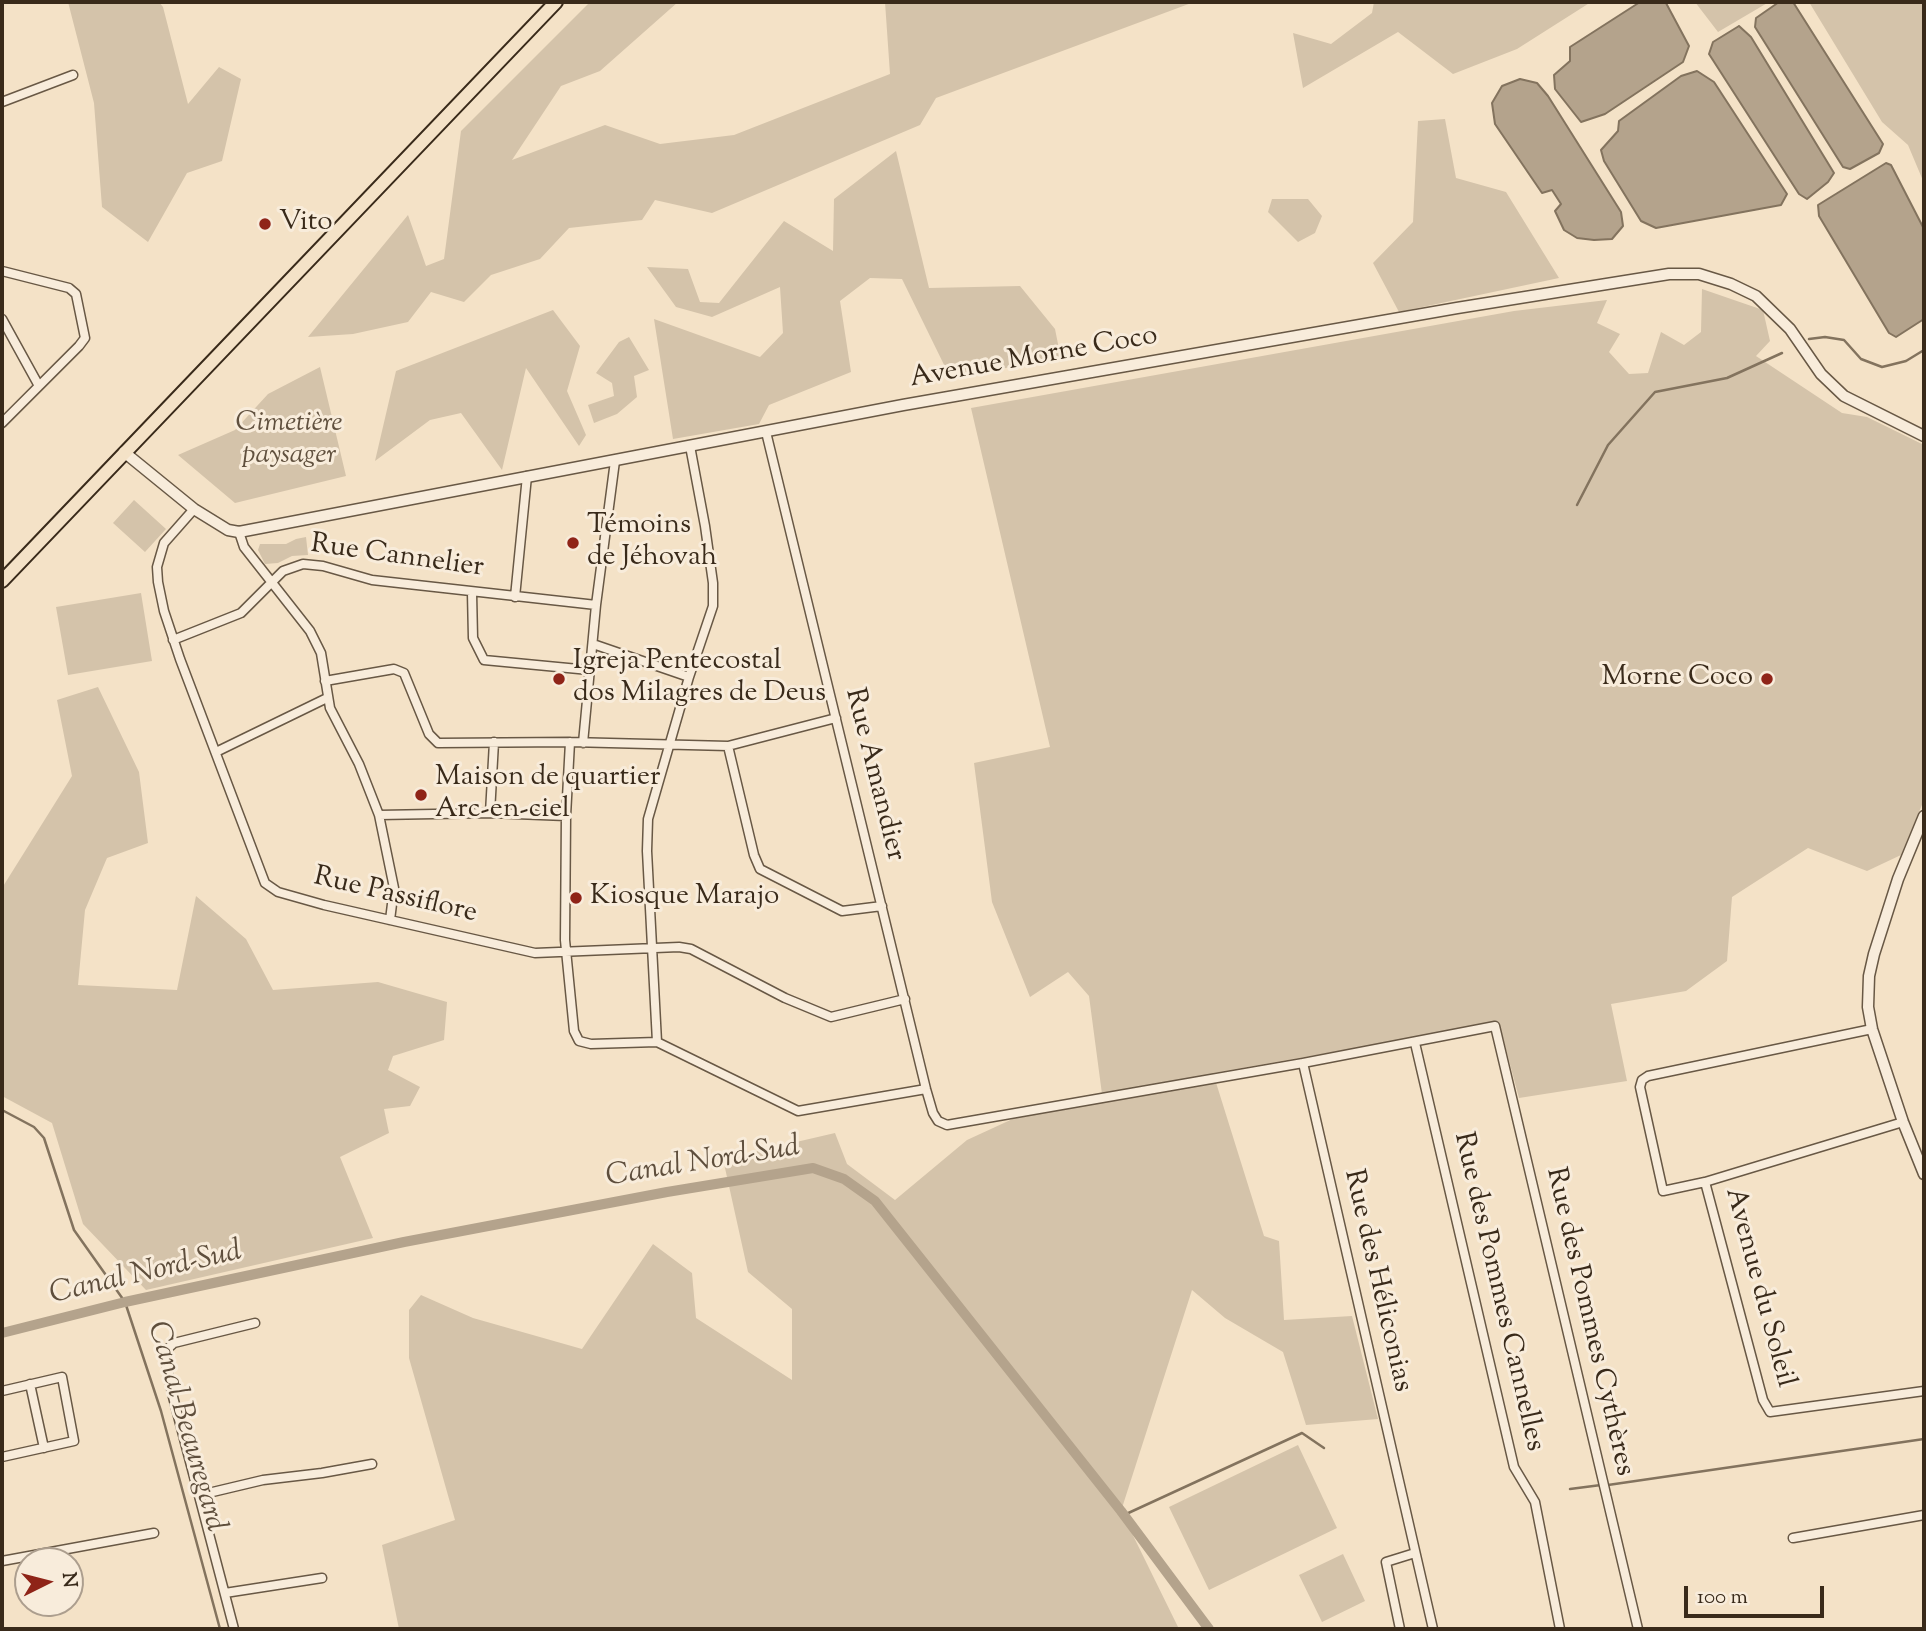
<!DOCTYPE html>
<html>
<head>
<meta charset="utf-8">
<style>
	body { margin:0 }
	#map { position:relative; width:1926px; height:1631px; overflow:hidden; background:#f4e2c7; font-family:"Sorts Mill Goudy",serif }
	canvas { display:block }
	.frame { position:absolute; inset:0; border:4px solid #392a1a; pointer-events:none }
	.north { position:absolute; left:14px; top:1547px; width:70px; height:70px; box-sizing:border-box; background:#f8ecdb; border:2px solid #ac9e8e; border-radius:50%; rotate:84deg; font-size:19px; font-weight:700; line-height:28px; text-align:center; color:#392a1a }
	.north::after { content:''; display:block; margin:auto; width:24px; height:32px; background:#8f2418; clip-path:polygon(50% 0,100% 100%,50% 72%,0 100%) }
	.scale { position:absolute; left:1684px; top:1586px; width:140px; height:32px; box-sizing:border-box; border:4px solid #392a1a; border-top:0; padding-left:9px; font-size:21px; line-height:24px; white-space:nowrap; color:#392a1a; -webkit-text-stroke:5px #f8ecdb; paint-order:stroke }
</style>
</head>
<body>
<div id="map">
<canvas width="1926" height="1631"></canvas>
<div class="frame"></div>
<div class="north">N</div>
<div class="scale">100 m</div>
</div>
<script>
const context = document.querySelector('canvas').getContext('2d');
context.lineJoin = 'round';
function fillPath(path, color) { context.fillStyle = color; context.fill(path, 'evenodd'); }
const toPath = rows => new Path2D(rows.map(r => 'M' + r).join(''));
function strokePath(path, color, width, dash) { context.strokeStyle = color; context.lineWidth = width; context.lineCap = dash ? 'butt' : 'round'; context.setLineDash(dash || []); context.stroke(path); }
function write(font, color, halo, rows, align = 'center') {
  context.font = font + ' "Sorts Mill Goudy",serif'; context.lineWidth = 6; context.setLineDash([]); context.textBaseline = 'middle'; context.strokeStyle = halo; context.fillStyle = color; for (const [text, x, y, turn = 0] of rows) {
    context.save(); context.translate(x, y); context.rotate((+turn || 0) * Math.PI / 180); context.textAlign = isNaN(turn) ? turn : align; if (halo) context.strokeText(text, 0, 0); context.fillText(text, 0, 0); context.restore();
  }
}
fillPath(toPath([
	[68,2,159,2,163,7,188,104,219,67,241,79,222,161,187,173,148,242,102,207,94,103],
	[590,2,678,2,600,71,561,86,512,160,605,125,660,144,734,135,890,74,885,2,1194,2,936,98,920,125,712,213,655,200,642,220,569,228,540,259,491,275,464,302,431,292,408,322,353,334,308,337,408,215,426,266,444,259,461,131],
	[1374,2,1591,2,1517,49,1453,74,1398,32,1303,88,1293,33,1331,44,1372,13],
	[1695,2,1769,2,1718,32],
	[1809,2,1924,2,1924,183,1908,145,1882,122],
	[1445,119,1456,178,1506,192,1559,278,1399,312,1373,263,1413,222,1418,121],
	[896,151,929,288,1020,286,1055,329,1061,359,950,377,902,279,870,278,840,301,851,372,769,405,759,424,673,439,654,319,760,357,783,333,780,287,712,317,676,307,647,267,688,269,700,302,719,303,784,221,833,251,834,199],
	[1272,199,1308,199,1322,216,1315,233,1298,242,1268,212],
	[1702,289,1763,310,1770,341,1756,356,1842,413,1867,417,1924,445,1924,800,1901,855,1867,871,1808,848,1732,897,1727,961,1686,991,1611,1004,1627,1081,1519,1098,1499,1023,1213,1073,1264,1236,1279,1241,1284,1320,1352,1316,1378,1419,1306,1425,1283,1352,1225,1318,1192,1290,1121,1511,1179,1629,399,1629,382,1545,455,1520,409,1358,409,1310,421,1295,473,1318,582,1349,653,1244,692,1273,696,1318,792,1380,792,1309,748,1272,723,1159,835,1133,847,1164,895,1200,967,1140,1030,1111,1102,1094,1089,996,1068,972,1030,997,992,902,974,763,1050,747,971,408,1514,311,1607,300,1597,323,1620,334,1609,352,1629,374,1648,373,1661,332,1684,345,1701,332],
	[553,310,580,346,567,391,586,435,579,446,526,368,502,470,461,413,430,420,375,461,396,371],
	[629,337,649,370,634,376,637,397,617,414,594,423,588,405,614,396,612,383,596,373,619,342],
	[320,367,346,476,235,503,178,455,235,430,268,394],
	[134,500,166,529,145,552,113,523],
	[306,537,308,555,292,556,278,563,265,564,258,550,260,544,286,544,296,539],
	[141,593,152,661,68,675,56,607],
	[98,687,139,772,148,843,107,858,85,910,78,985,177,990,196,896,246,939,273,990,378,982,447,1002,444,1040,393,1056,388,1070,420,1087,410,1106,384,1109,389,1133,340,1157,373,1238,146,1290,83,1224,52,1123,2,1096,2,888,72,776,57,700],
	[1298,1445,1337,1528,1209,1590,1169,1507],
	[1343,1554,1365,1601,1322,1622,1299,1575]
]), '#d4c3aa');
const water = toPath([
	[1640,2,1666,3,1689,46,1683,62,1605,114,1581,122,1555,89,1554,75,1570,61,1570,47,1640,2],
	[1779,2,1793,2,1883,144,1879,153,1850,169,1843,167,1755,27,1756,18,1779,2],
	[1739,26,1751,37,1834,173,1828,182,1807,199,1799,194,1709,54,1713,42,1739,26],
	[1697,71,1714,82,1787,194,1781,205,1656,228,1641,221,1604,161,1601,150,1618,131,1619,121,1681,76,1697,71],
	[1520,79,1537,83,1548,96,1621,212,1623,226,1612,239,1594,240,1577,238,1564,230,1555,211,1561,204,1552,190,1542,193,1495,124,1492,103,1502,86,1520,79],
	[1886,163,1891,165,1924,229,1924,319,1896,337,1889,333,1819,216,1818,205,1886,163]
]);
fillPath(water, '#b4a38c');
strokePath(water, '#83735e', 2);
strokePath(toPath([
	[1809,339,1825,337,1844,340,1861,359,1882,367,1906,361,1924,350],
	[1577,505,1608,445,1655,392,1727,378,1782,353],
	[2,1110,34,1127,44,1138,74,1230,125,1302,161,1411,220,1629],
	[1608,1485,1924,1439],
	[1570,1489,1601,1485],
	[1124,1515,1302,1433,1324,1448]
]), '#83735e', 2.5);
strokePath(toPath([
	[2,1333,125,1302,404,1242,667,1192,813,1168,844,1179,875,1201,1121,1511,1209,1629]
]), '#b4a38c', 10);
const minor = toPath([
	[2,102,73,75],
	[2,271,69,288,76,294,85,338,79,346,2,423],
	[2,319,39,386],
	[766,432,926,1089,933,1113,938,1121,947,1125,1303,1063,1495,1026,1638,1629],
	[194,509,164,543,157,567,158,582,164,611,180,659,265,883,278,892,324,905,535,953,679,947,691,949,785,998,831,1017,905,999],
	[239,532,244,547,310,631,321,653,330,708,359,764,379,815,394,888,390,920],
	[472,593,473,638,484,660,589,670],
	[515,597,527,476],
	[173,640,241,613,283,571,303,564,323,566,372,580,596,605],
	[593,644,689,677],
	[325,681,394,669,404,673,429,734,438,743,570,742,728,746,836,718],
	[570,742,566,816,565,940,574,1031,579,1041,591,1044,657,1042,798,1111,926,1089],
	[583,743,596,605,615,461],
	[728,746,754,855,760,869,842,911,882,906],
	[216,752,327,698],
	[490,813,494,742],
	[379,815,490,813,566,816],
	[1872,1029,1648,1076,1642,1080,1640,1087,1663,1191,1705,1182,1903,1122],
	[657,1042,647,851,648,819,689,677,713,606,713,583,705,526,690,446],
	[1415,1043,1514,1467,1535,1502,1560,1629],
	[1303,1063,1433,1629],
	[1705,1182,1763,1400,1770,1412,1924,1391],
	[30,1384,44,1448],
	[2,1391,62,1377,74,1441,2,1457],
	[200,1495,263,1480,322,1473,372,1464],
	[1793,1538,1924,1515],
	[2,1561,154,1533],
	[225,1593,322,1578],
	[234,1629,172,1393,164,1352,174,1343,255,1323],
	[1400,1629,1386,1562,1415,1553]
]);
const tertiary = toPath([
	[124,452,194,509,228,530,239,532,903,405,1457,308,1669,274,1699,274,1731,284,1756,296,1790,329,1821,374,1844,396,1924,436],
	[1924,816,1898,879,1874,954,1869,976,1868,1007,1872,1029,1903,1122,1924,1174]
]);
const primary = toPath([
	[2,581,556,2]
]);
strokePath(minor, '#685845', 11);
strokePath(tertiary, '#685845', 13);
strokePath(primary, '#392a1a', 16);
strokePath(minor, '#f8ecdb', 8);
strokePath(tertiary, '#f8ecdb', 10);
strokePath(primary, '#f4e2c7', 12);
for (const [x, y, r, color] of [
	[265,224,7,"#8f2418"],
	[573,543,7,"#8f2418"],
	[559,679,7,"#8f2418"],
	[1767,679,7,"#8f2418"],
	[421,795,7,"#8f2418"],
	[576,898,7,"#8f2418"]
]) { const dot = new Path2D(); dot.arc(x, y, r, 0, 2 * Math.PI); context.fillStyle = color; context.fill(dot); strokePath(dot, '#f8ecdb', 2.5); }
write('28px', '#392a1a', '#f8ecdb', [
	["Vito",279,224],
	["Témoins",587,527],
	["de Jéhovah",587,559],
	["Igreja Pentecostal",573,663],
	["dos Milagres de Deus",573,695],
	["Morne Coco",1753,679,"right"],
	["Maison de quartier",435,779],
	["Arc-en-ciel",435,811],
	["Kiosque Marajo",590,898]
], 'left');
write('28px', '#392a1a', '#f8ecdb', [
	["Avenue Morne Coco",1034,359,-10],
	["Rue Cannelier",397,558,8],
	["Rue Amandier",873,775,76],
	["Rue Passiflore",395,897,13],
	["Rue des Héliconias",1376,1281,77],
	["Avenue du Soleil",1758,1288,75],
	["Rue des Pommes Cannelles",1497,1292,77],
	["Rue des Pommes Cythères",1588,1322,77]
]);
write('italic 28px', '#60503e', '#f8ecdb', [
	["Cimetière",289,425],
	["paysager",289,457]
]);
write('italic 30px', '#5e4e3c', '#f8ecdb', [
	["Canal Nord-Sud",703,1164,-9],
	["Canal Nord-Sud",146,1275,-13],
	["Canal Beauregard",184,1427,74]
]);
</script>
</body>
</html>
